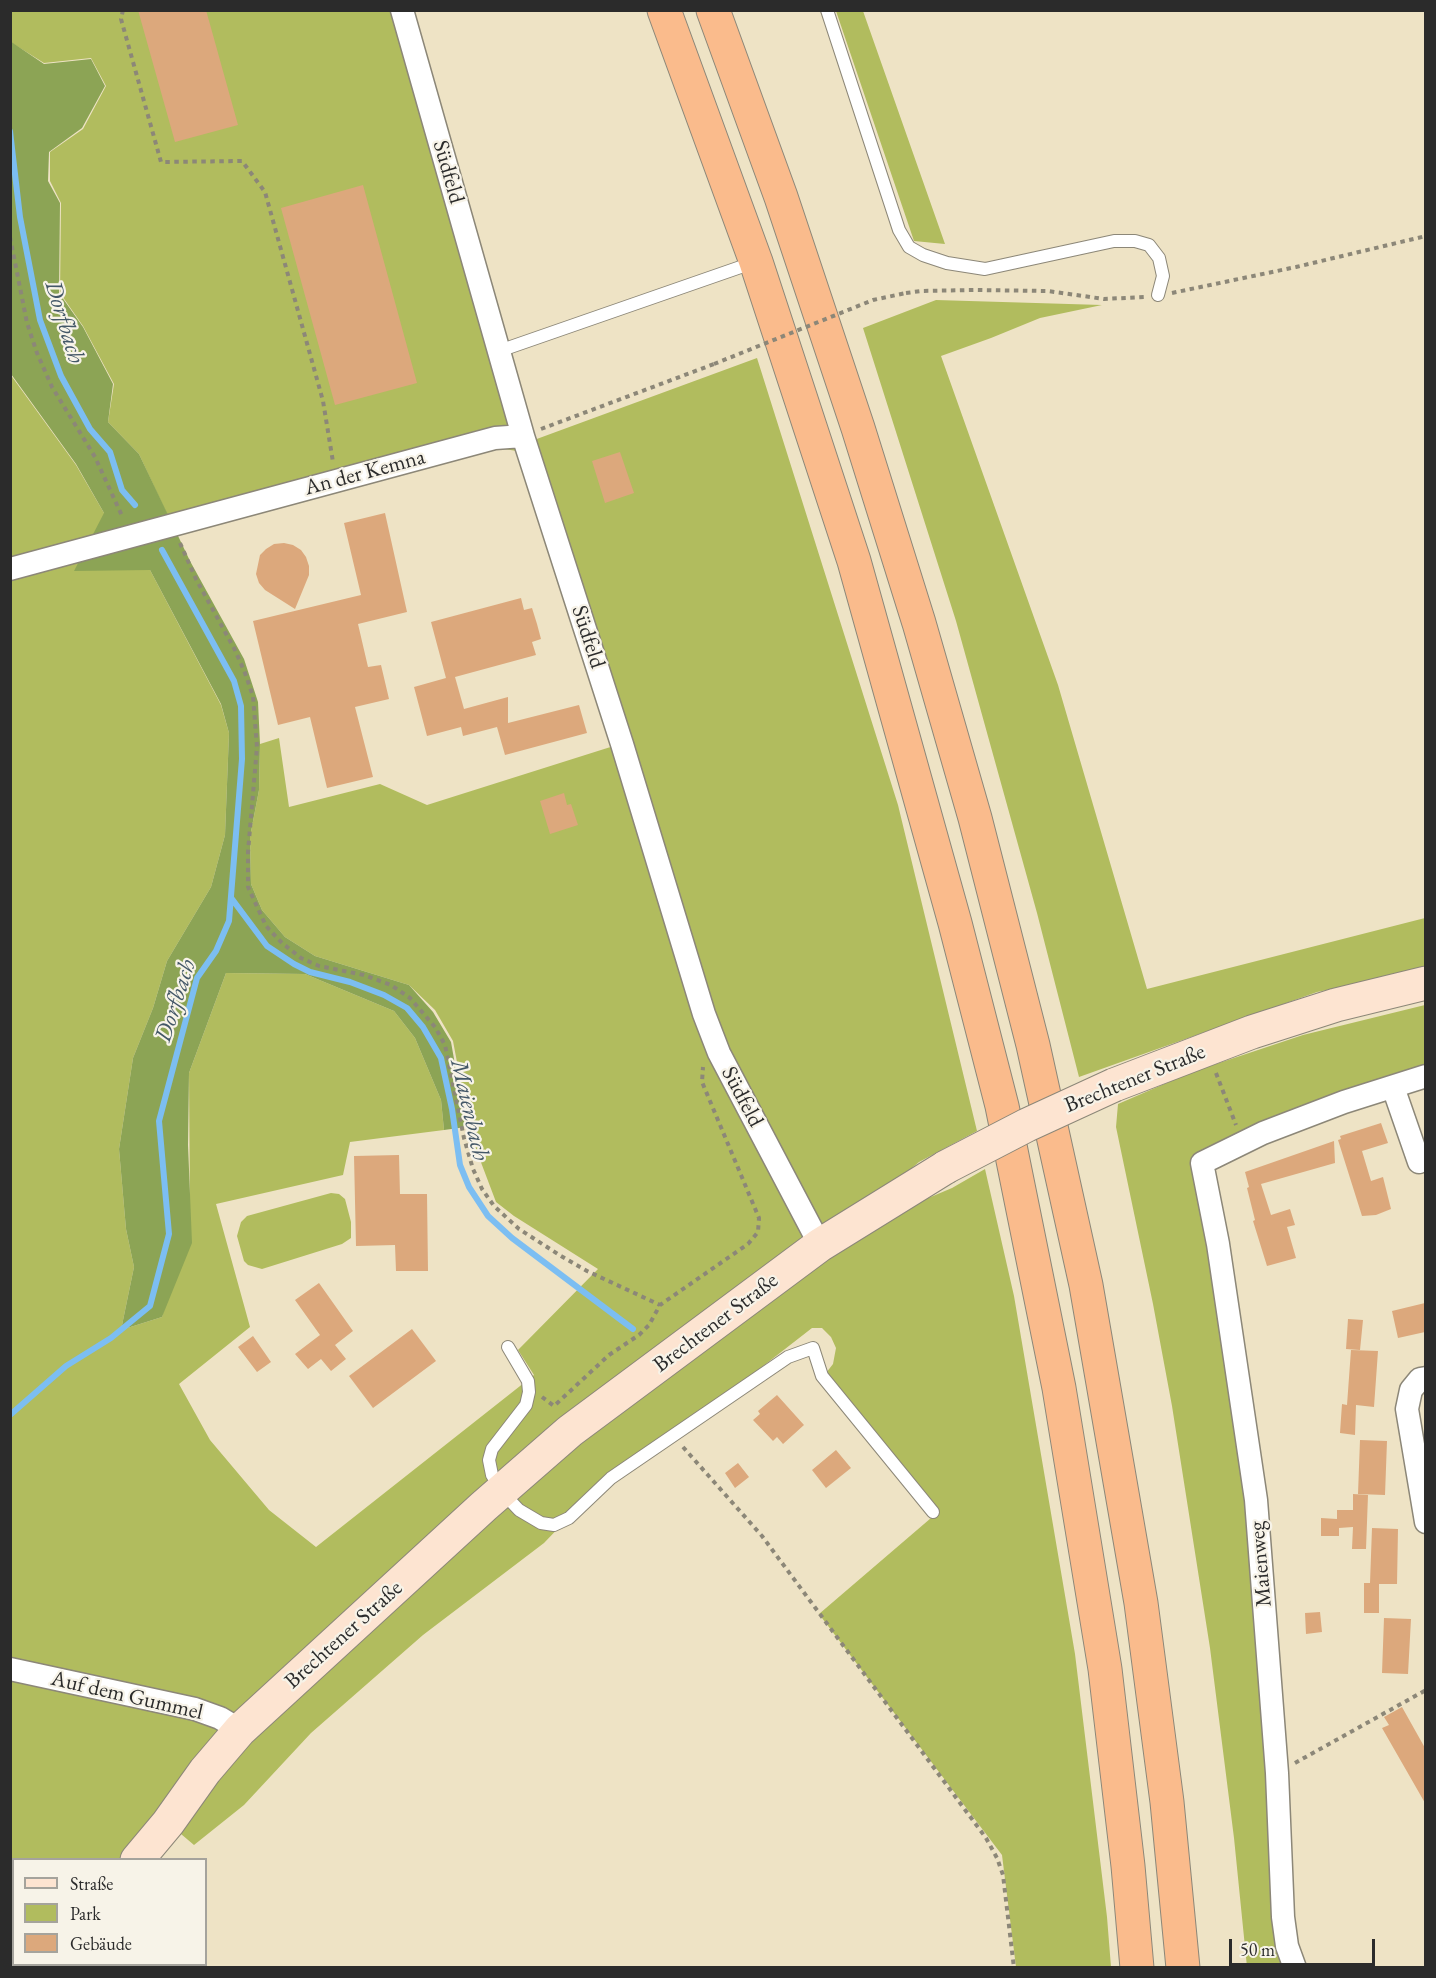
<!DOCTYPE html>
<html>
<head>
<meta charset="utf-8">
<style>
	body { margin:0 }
	#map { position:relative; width:1436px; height:1978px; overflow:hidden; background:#eee3c5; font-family:"EB Garamond",serif }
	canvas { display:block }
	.frame { position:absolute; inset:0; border:12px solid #2b2b2b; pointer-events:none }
	.legend { position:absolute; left:12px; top:1858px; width:195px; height:108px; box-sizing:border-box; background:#f7f3e8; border:2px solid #a5a39c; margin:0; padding:8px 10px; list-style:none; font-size:18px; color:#2b2b2b }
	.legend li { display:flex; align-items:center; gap:12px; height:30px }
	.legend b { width:30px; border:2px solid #a5a39c }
	.scale { position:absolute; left:1229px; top:1939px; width:146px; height:27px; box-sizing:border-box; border:3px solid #2b2b2b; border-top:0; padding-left:8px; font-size:18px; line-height:21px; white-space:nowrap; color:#2b2b2b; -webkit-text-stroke:4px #f7f3e8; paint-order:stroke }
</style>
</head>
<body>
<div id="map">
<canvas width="1436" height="1978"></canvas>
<div class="frame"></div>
<ul class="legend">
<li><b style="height:8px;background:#fde4d1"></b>Straße</li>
<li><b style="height:16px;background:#b1bc5e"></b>Park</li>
<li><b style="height:16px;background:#dca87c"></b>Gebäude</li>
</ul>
<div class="scale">50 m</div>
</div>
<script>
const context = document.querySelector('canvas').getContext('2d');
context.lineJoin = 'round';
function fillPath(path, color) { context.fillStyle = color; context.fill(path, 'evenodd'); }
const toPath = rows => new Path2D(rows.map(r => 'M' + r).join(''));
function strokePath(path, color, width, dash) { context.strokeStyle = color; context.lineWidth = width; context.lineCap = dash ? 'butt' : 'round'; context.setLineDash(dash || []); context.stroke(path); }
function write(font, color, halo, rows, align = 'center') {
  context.font = font + ' "EB Garamond",serif'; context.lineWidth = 4.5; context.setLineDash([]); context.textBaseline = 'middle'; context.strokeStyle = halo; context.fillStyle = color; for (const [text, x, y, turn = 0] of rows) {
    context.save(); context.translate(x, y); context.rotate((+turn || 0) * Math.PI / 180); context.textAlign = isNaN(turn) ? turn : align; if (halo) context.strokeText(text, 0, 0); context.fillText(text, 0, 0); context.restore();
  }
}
fillPath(toPath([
	[10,11,393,11,517,451,484,446,173,527,139,454,108,422,114,384,83,326,60,293,61,203,50,181,50,152,83,129,106,86,91,58,44,63,12,43,11,39],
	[836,11,863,11,945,244,914,241],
	[936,300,1102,305,1040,318,991,338,941,356,1058,685,1147,989,1425,918,1425,970,1317,992,1079,1077,1037,913,956,621,863,328],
	[757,358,898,805,977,1131,919,1162,822,1243,952,1188,985,1169,1014,1296,1075,1654,1107,1917,1111,1967,1016,1967,1002,1855,819,1614,938,1512,826,1373,833,1364,836,1348,831,1337,822,1328,812,1328,569,1517,544,1543,423,1635,311,1733,244,1805,194,1845,168,1823,134,1859,14,1860,14,1964,38,1965,35,1967,11,1967,10,374,76,465,104,513,150,570,221,705,229,733,225,835,211,887,167,961,153,1008,133,1058,119,1149,126,1229,134,1267,121,1330,162,1317,190,1210,189,1073,226,973,305,974,394,1011,415,1038,441,1100,444,1130,350,1142,343,1175,216,1204,250,1327,179,1384,210,1440,269,1510,316,1547,534,1375,518,1350,598,1269,514,1216,496,1202,471,1136,453,1041,435,1010,409,985,315,956,285,937,262,910,251,884,250,837,259,790,260,744,279,738,289,807,380,784,427,805,620,744,725,1052,534,440],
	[1425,1005,1425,1076,1202,1164,1218,1244,1295,1967,1247,1967,1234,1838,1210,1648,1172,1406,1153,1304,1116,1127,1118,1104,1192,1072,1303,1035],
	[331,1193,339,1194,345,1199,351,1222,351,1238,342,1244,262,1269,248,1265,244,1261,237,1236,241,1222,247,1216]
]), '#b1bc5e');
fillPath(toPath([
	[10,41,44,64,91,59,105,86,82,128,49,152,48,181,60,203,59,293,83,327,113,384,108,422,139,454,190,561,244,659,258,702,260,744,259,790,250,837,251,884,262,910,285,937,315,956,409,985,433,1012,451,1042,466,1127,444,1130,441,1100,415,1038,394,1011,305,974,226,973,189,1073,188,1145,192,1243,162,1317,121,1330,134,1267,126,1229,119,1149,133,1058,153,1008,167,961,211,887,225,835,229,733,221,704,150,570,74,571,104,513,76,464,11,374]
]), '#8ca455');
strokePath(toPath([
	[10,131,20,217,40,320,61,376,90,429,110,452,122,490,135,505],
	[232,899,267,946,294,964,310,972,350,982,384,995,407,1008,423,1027,441,1058,452,1109,460,1165,469,1187,488,1216,512,1238,633,1329],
	[10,1415,66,1366,111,1338,150,1306,169,1234,159,1121,197,978,216,951,229,921,242,759,241,706,234,681,162,550]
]), '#7cbef2', 6);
fillPath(toPath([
	[138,10,206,10,238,125,175,142],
	[363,185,417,383,335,405,281,208],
	[620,452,634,493,605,503,592,461],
	[385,513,407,612,358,624,368,667,381,665,389,699,355,707,373,777,327,788,310,717,278,725,253,621,361,595,344,523],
	[284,543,293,545,301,550,306,557,309,566,309,575,295,609,265,590,259,583,256,574,260,555,266,549,274,544],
	[521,598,524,610,532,608,537,624,541,639,532,642,536,655,455,677,464,709,508,697,508,723,579,705,587,733,505,755,497,727,463,736,461,727,427,736,414,687,446,678,431,622],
	[564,793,567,805,571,804,578,825,550,834,540,801],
	[1381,1123,1388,1143,1362,1151,1371,1181,1383,1177,1391,1209,1376,1215,1362,1216,1338,1140,1341,1139,1340,1136],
	[1334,1141,1335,1163,1261,1184,1271,1215,1290,1209,1295,1225,1287,1227,1296,1258,1267,1266,1253,1221,1255,1220,1247,1188,1249,1187,1245,1172],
	[399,1155,400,1194,427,1194,428,1271,396,1271,395,1245,356,1246,354,1156],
	[319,1283,353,1331,335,1345,346,1359,331,1371,321,1359,308,1369,295,1354,320,1335,295,1300],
	[1425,1303,1425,1332,1398,1338,1392,1311],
	[1348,1319,1363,1320,1360,1350,1346,1349],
	[412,1329,436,1361,373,1408,349,1376],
	[253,1336,271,1362,257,1372,238,1347],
	[1351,1350,1378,1351,1374,1407,1356,1405,1355,1435,1340,1433,1342,1404,1347,1405],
	[777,1395,804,1425,783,1444,777,1437,773,1441,753,1420,760,1414,758,1411],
	[1360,1440,1387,1441,1385,1495,1358,1494],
	[836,1450,851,1468,826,1488,812,1470],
	[738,1463,749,1477,735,1488,725,1473],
	[1353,1494,1368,1495,1366,1549,1352,1549,1353,1527,1339,1528,1339,1536,1321,1536,1321,1518,1337,1519,1337,1510,1353,1510],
	[1372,1528,1398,1529,1397,1584,1379,1584,1379,1613,1364,1613,1364,1583,1370,1583],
	[1320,1612,1322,1632,1306,1634,1305,1613],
	[1384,1618,1411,1619,1408,1674,1382,1673],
	[1402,1707,1425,1748,1425,1803,1382,1728,1389,1725,1384,1717]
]), '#dca87c');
const lane = toPath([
	[827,10,899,230,909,247,923,255,947,263,985,269,1114,241,1135,241,1149,245,1159,258,1163,276,1158,295],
	[499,351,755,262],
	[508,1347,528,1381,529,1392,526,1405,492,1449,489,1460,492,1475,502,1492,519,1510,541,1523,554,1525,569,1518,611,1478,788,1357,813,1348,822,1376,933,1512]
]);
const street = toPath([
	[402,10,523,436,622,744,704,1014,719,1053,820,1245],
	[10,569,495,438,523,436],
	[1393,1087,1419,1162],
	[1426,1378,1420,1379,1411,1390,1407,1409,1426,1522],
	[10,1669,195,1709,220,1718,240,1730],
	[1295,1968,1287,1946,1283,1917,1277,1773,1256,1500,1218,1244,1202,1163,1263,1133,1344,1102,1426,1076]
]);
const secondary = toPath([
	[1114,1085,1252,1032,1336,1005,1426,983],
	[137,1860,168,1823,205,1771,240,1730,484,1506,570,1431,820,1245,946,1167],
	[37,1968,40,1964]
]);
const highway = toPath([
	[664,10,756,262,854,561,955,923,1002,1106,1059,1388,1105,1669,1128,1866,1137,1968],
	[713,10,781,197,858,428,919,623,975,818,1033,1045,1086,1285,1141,1603,1167,1802,1183,1968]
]);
strokePath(lane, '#8c8778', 14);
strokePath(street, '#8c8778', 25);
strokePath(secondary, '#8c8778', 35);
strokePath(highway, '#8c8778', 35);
strokePath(toPath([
	[123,10,121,19,161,162,242,161,265,192,323,401,333,462],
	[10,237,27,323,37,353,52,387,95,457,123,518],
	[906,293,921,291,974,290,1048,291,1104,299,1144,297],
	[1172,293,1296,267,1426,236],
	[541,429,714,364],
	[180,543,196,579,235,650,245,673,253,696,257,747,248,852,248,887,266,926,282,943,301,958,319,966,364,975,391,985,410,998,435,1027,445,1045,464,1138,473,1169,482,1189,494,1206,519,1229,561,1256,587,1271,660,1305],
	[1216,1073,1236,1125],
	[542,1397,554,1406,609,1355,639,1335,649,1325,660,1305,748,1244,758,1232,759,1218,702,1082,703,1067],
	[683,1447,762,1536,986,1838,997,1858,1003,1875,1014,1968],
	[1295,1763,1426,1690],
	[109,1964,112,1968],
	[179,1964,182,1968]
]), '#8c8778', 4, [4.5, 4.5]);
strokePath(lane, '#fff', 12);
strokePath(street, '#fff', 22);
strokePath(secondary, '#fde4d1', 33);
strokePath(highway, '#fabb8c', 33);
const secondaryBridge = toPath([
	[946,1167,1027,1125,1114,1085]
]);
strokePath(secondaryBridge, '#8c8778', 35, []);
strokePath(toPath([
	[714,364,873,300,906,293]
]), '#8c8778', 4, [4.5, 4.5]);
strokePath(secondaryBridge, '#fde4d1', 33);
write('22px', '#2b2b2b', '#f7f3e8', [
	["Südfeld",448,172,74],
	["An der Kemna",365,473,-15],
	["Südfeld",588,637,72],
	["Brechtener Straße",1135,1079,-22],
	["Südfeld",742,1097,62],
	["Brechtener Straße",716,1323,-37],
	["Maienweg",1261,1564,-95],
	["Brechtener Straße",344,1635,-42],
	["Auf dem Gummel",127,1696,13]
]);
write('italic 24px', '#435767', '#f7f3e8', [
	["Dorfbach",64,322,73],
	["Dorfbach",176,1001,-72],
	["Maienbach",469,1110,77]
]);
</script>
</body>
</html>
